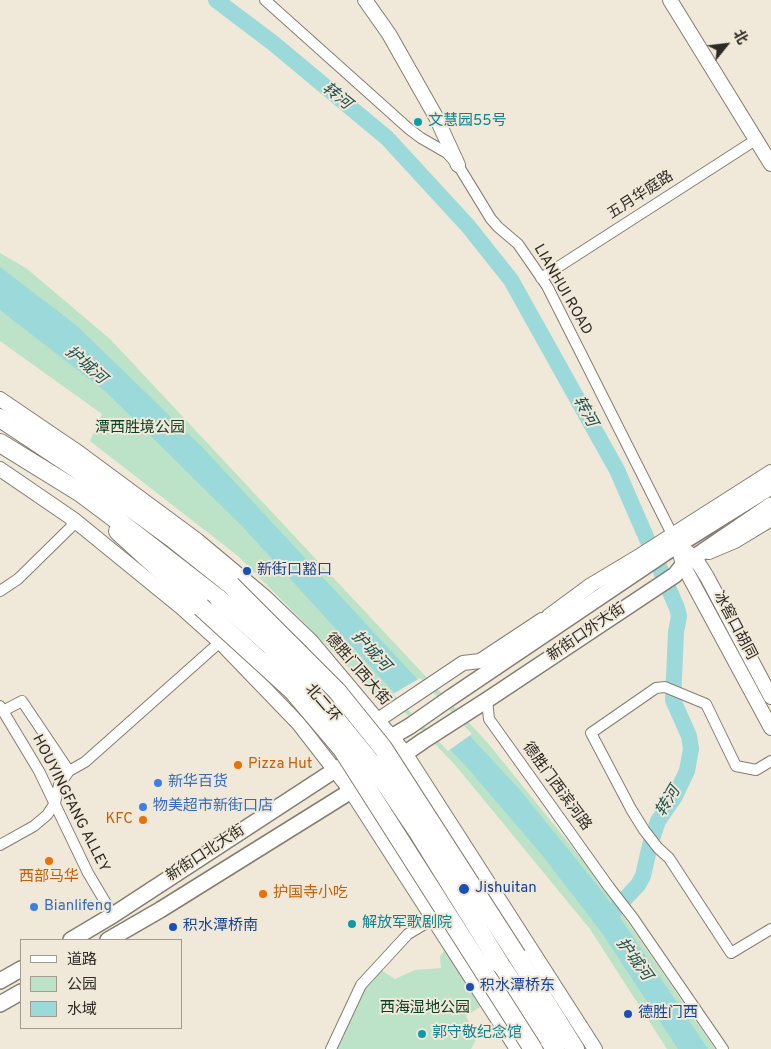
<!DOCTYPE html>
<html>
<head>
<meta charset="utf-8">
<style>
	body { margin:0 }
	#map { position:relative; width:771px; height:1049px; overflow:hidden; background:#f0e8d8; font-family:Overpass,"Noto Sans SC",sans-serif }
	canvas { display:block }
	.legend { position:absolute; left:20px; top:939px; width:162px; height:90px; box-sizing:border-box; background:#f0e8d8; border:1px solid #a29c90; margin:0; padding:6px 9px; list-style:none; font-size:15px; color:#2d2a24 }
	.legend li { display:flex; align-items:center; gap:10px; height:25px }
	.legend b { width:25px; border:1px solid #a29c90 }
	.north { position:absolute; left:701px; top:20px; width:50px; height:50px; -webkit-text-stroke:4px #f0e8d8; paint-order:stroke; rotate:61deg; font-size:14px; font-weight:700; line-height:20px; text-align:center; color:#2d2a24 }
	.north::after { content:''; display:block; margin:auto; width:18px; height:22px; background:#2d2a24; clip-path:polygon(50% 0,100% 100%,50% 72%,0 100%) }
</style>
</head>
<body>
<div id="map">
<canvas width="771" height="1049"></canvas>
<ul class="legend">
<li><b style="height:6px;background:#fff"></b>道路</li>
<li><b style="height:14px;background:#bce2c8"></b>公园</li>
<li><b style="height:14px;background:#9cd9da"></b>水域</li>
</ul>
<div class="north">北</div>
</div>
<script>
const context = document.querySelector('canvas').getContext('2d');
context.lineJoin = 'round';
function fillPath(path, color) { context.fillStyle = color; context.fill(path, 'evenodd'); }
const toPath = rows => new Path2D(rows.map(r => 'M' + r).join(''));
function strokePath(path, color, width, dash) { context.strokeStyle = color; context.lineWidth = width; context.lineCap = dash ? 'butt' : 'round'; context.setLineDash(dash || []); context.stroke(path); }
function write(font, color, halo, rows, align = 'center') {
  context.font = font + ' Overpass,"Noto Sans SC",sans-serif'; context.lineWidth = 4; context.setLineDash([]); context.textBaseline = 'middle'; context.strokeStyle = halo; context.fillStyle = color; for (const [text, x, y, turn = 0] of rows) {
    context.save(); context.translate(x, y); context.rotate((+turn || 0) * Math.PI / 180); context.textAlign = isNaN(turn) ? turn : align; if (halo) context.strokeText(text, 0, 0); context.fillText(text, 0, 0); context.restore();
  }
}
fillPath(toPath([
	[0,253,26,268,110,339,487,742,597,878,715,1049,667,1049,590,929,456,766,384,691,375,694,238,556,90,441,102,414,0,341],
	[445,949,483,1005,466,1016,477,1038,471,1049,337,1049,365,987,381,970,395,979,415,970,441,968,440,957]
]), '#bce2c8');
fillPath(toPath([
	[0,267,76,325,203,448,520,790,605,895,708,1049,678,1049,602,933,542,855,465,765,387,685,242,526,106,392,0,310]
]), '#9cd9da');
fillPath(toPath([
	[420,678,472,734,448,751,393,694]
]), '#f0e8d8');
strokePath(toPath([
	[216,0,273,43,387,138,468,226,511,280,617,470,677,608,679,616,676,632,673,700,689,736,691,749,687,771,674,798,658,821,650,845,643,876,638,885,604,921]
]), '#9cd9da', 16);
const street = toPath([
	[265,0,409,129,421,138,447,153,458,165,491,219,498,227,518,244,547,286,672,534],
	[541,278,757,139],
	[0,591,18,579,71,527,73,519],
	[487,700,489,719,609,887,633,918,723,1049],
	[0,706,39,771,88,873,113,915],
	[3,711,22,701,69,771],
	[771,761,756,770,736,766,706,704,665,687,656,688,591,733,631,809,644,830,658,848,669,858,731,953,771,929],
	[0,845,34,826,47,815,55,803,59,785,69,771,85,762,220,642],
	[331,1049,361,985,408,934,433,919]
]);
const secondary = toPath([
	[365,0,389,34,436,117,458,165],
	[670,0,771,164],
	[0,399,75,450,198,541,265,597,311,641,405,753,595,1049],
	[0,469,73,519,181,607,220,642,299,724,351,791,517,1049],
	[673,536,678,545,683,565,771,728],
	[686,551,695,558,707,577,771,697],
	[709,552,735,541,771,519],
	[529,644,549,616,591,585,641,555,771,472],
	[378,720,463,663,480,661,542,620]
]);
const primary = toPath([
	[450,698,665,553,771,487],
	[71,940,113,915,335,770,410,726],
	[108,940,160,910,351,791,423,741,487,700,675,575,683,565,771,505],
	[0,981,21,969],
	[0,1004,21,992]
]);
const highway = toPath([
	[0,418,86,475,172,538,231,585],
	[0,443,81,493,117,520,219,599],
	[118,531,201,607],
	[517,956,575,1049],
	[500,964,555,1049]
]);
strokePath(street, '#867f70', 12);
strokePath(secondary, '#867f70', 16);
strokePath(primary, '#867f70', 18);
strokePath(highway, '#867f70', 20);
strokePath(street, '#fff', 10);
strokePath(secondary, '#fff', 14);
strokePath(primary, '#fff', 15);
strokePath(highway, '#fff', 18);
const primaryBridge = toPath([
	[410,726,450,698]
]);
const highwayBridge = toPath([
	[231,585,337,691,383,748,517,956],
	[219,599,270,645,329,711,373,765,418,832,500,964],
	[201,607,292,690,342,749,533,1049]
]);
strokePath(primaryBridge, '#867f70', 18, []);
strokePath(highwayBridge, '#867f70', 20, []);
strokePath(primaryBridge, '#fff', 15);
strokePath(highwayBridge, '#fff', 18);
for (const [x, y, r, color] of [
	[418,122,5,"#0f9aa8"],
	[247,571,5,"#1a4fb4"],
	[238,765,5,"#e8710a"],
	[158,783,5,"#3f7fe0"],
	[143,807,5,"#3f7fe0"],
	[143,820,5,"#e8710a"],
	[49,861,5,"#e8710a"],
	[464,889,6,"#1a4fb4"],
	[263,894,5,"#e8710a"],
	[34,907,5,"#3f7fe0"],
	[352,924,5,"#0f9aa8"],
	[173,927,5,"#1a4fb4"],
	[470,987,5,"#1a4fb4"],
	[628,1014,5,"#1a4fb4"],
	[422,1034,5,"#0f9aa8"]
]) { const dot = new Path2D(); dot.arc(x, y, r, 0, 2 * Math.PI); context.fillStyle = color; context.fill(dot); strokePath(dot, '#f0e8d8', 2); }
write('15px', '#0d838f', '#f0e8d8', [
	["文慧园55号",428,122],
	["解放军歌剧院",362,924],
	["郭守敬纪念馆",432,1034]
], 'left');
write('15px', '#2d2a24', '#f0e8d8', [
	["五月华庭路",641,196,-33],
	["LIANHUI ROAD",562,290,60],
	["冰窖口胡同",734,626,62],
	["新街口外大街",587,633,-34],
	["德胜门西大街",357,670,49],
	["北二环",322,704,49],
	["德胜门西滨河路",556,787,54],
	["HOUYINGFANG ALLEY",70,804,63],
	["新街口北大街",206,854,-33]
]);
write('15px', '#0a4024', '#f0e8d8', [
	["潭西胜境公园",140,429],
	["西海湿地公园",425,1009]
]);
write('15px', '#164399', '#f0e8d8', [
	["新街口豁口",257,571],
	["Jishuitan",475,889],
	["积水潭桥南",183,927],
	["积水潭桥东",480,987],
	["德胜门西",638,1014]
], 'left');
write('15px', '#c56008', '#f0e8d8', [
	["Pizza Hut",248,765],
	["KFC",133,820,"right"],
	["西部马华",49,878,"center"],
	["护国寺小吃",273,894]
], 'left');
write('15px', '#366cbe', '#f0e8d8', [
	["新华百货",168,783],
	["物美超市新街口店",153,807],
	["Bianlifeng",44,907]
], 'left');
write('italic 16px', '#1b5051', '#f0e8d8', [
	["转河",336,97,39],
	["护城河",85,366,41],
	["转河",584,412,61],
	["护城河",370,652,47],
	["转河",669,802,-59],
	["护城河",633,960,54]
]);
</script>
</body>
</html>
